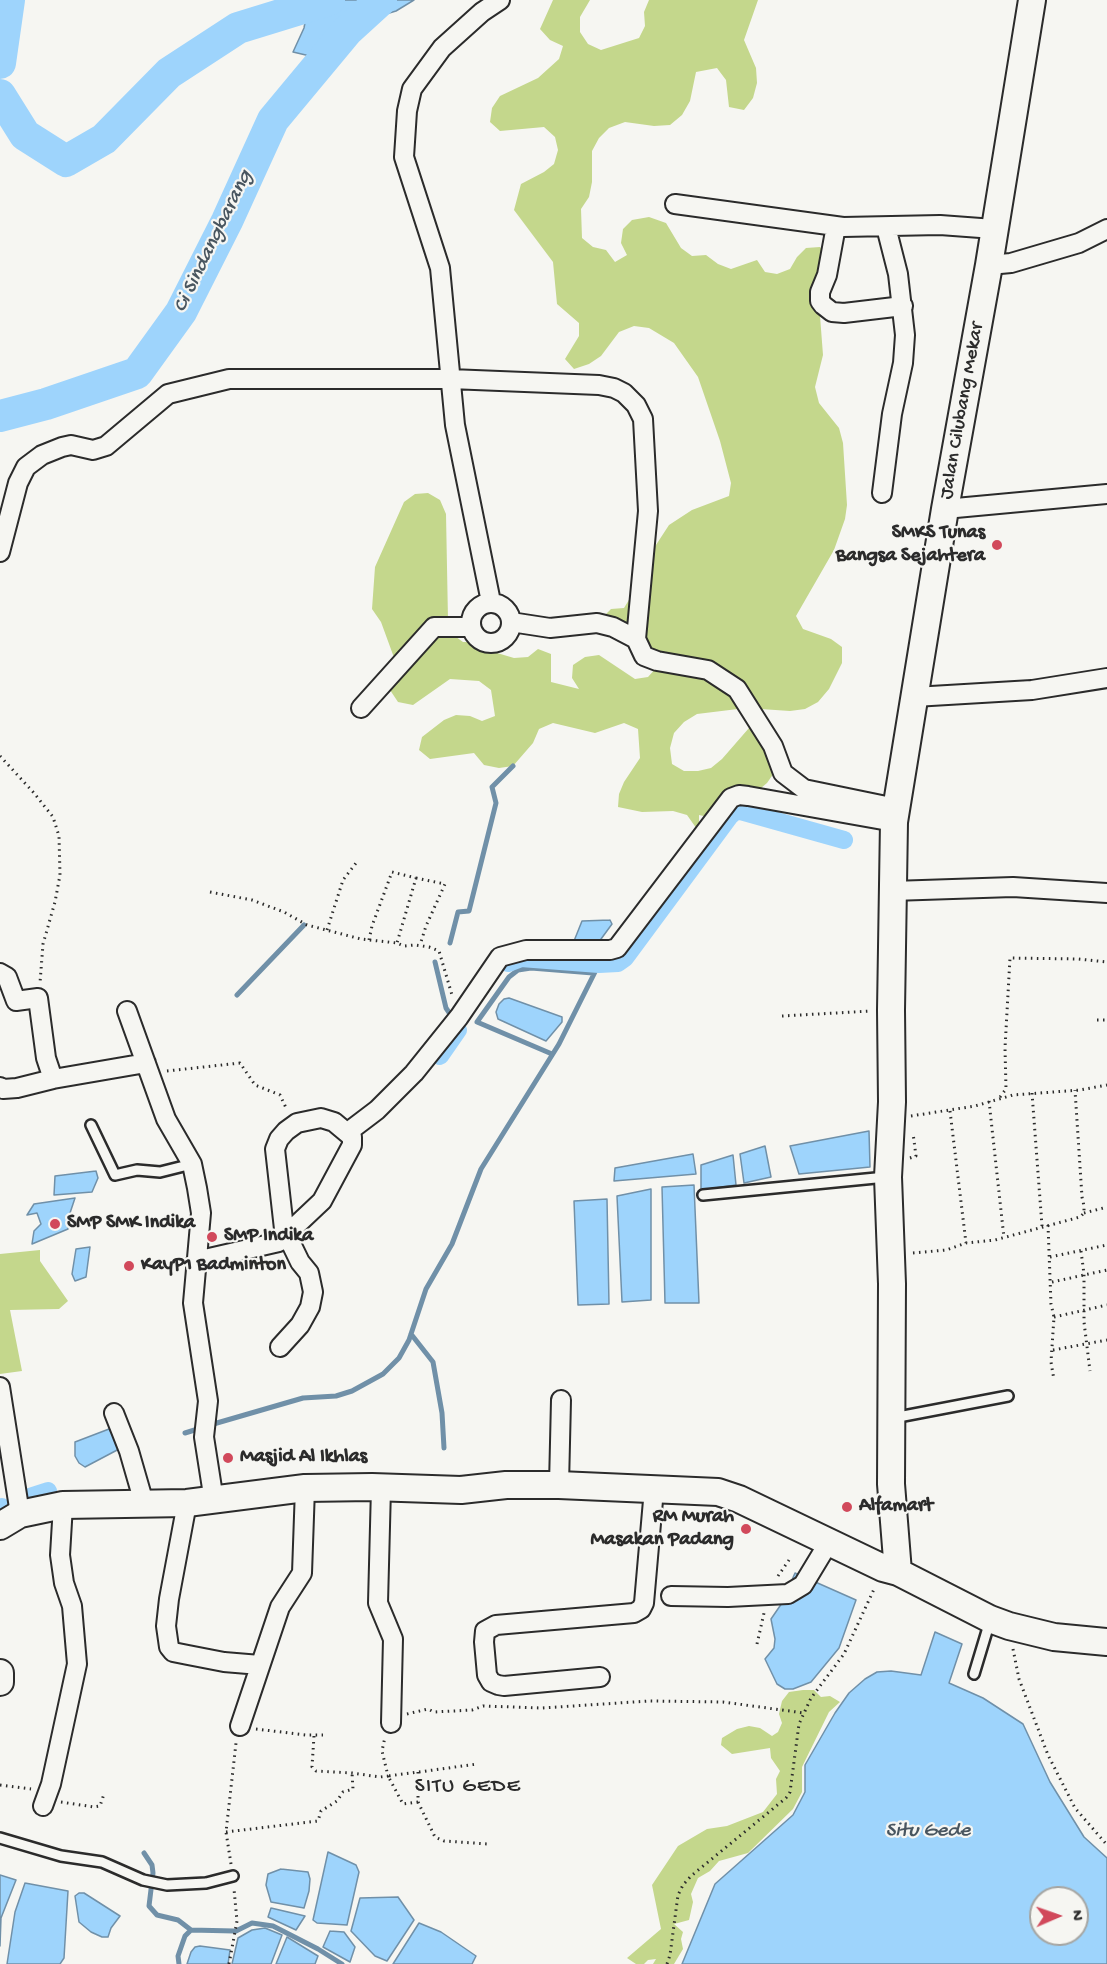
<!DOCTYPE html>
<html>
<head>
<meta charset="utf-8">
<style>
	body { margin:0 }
	#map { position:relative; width:1107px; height:1964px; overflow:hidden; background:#f6f6f2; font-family:"Gochi Hand",sans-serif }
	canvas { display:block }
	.north { position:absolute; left:1029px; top:1886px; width:60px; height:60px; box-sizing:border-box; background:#f6f6f2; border:2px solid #a5a5a2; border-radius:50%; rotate:88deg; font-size:16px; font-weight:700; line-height:24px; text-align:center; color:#2b2b2b }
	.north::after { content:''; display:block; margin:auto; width:21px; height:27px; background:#d1495b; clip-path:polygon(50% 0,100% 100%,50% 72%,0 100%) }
</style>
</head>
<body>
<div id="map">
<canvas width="1107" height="1964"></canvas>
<div class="north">N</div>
</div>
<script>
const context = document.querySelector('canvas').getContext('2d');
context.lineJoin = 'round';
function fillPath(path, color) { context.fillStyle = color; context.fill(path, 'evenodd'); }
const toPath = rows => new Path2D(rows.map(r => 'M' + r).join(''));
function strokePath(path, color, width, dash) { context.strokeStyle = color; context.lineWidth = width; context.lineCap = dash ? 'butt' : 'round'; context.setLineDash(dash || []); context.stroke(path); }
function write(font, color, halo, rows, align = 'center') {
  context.font = font + ' "Gochi Hand",sans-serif'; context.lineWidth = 4.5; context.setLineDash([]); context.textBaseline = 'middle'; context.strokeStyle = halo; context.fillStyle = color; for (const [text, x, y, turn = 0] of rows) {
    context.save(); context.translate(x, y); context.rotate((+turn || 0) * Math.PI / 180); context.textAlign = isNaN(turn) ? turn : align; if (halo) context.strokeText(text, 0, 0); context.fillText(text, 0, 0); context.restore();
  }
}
fillPath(toPath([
	[553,0,590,0,580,17,580,32,588,44,601,50,639,38,645,26,644,12,649,0,758,0,744,40,756,68,757,83,753,98,744,110,729,107,726,80,717,68,696,72,690,101,682,115,670,125,654,126,625,122,609,128,599,138,592,151,592,182,589,197,581,209,582,238,593,247,606,250,615,262,627,255,621,243,623,229,632,220,649,217,666,223,681,248,692,256,706,255,718,264,731,269,757,260,765,272,777,274,790,269,797,257,806,248,820,247,829,259,819,303,823,355,815,387,819,403,839,428,843,443,847,505,845,519,834,550,796,616,803,629,831,639,842,647,842,663,829,689,818,702,805,709,790,711,746,708,697,714,684,722,674,733,670,748,672,764,684,771,698,771,711,768,722,759,749,728,762,728,776,770,767,783,755,793,746,812,737,810,722,820,699,815,699,832,687,815,673,811,642,812,618,807,619,794,624,782,640,758,638,729,624,723,595,733,553,723,539,729,533,743,513,766,499,768,484,765,474,753,430,759,419,750,422,737,444,720,456,715,470,716,482,721,495,716,491,690,479,681,450,679,413,705,398,702,390,690,396,663,381,622,372,609,375,567,404,502,415,494,428,493,440,500,446,514,448,620,452,634,463,642,476,642,487,650,514,658,528,657,538,649,551,654,551,682,579,689,572,678,573,665,585,657,599,655,635,679,648,677,657,667,601,619,611,609,624,608,638,585,654,548,669,525,692,510,729,496,731,483,720,441,698,377,674,343,649,328,634,326,619,332,601,356,589,364,574,369,565,359,579,336,579,323,557,304,553,262,514,210,521,184,544,172,554,164,558,150,555,137,544,127,500,131,490,122,492,108,500,96,538,78,559,59,563,46,550,40,540,29],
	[40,1250,40,1261,68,1301,59,1309,10,1310,22,1371,0,1374,0,1254],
	[803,1690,814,1690,821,1697,830,1696,840,1702,829,1712,802,1767,802,1792,793,1809,748,1853,719,1861,710,1871,698,1878,691,1894,693,1902,689,1920,674,1924,683,1932,681,1939,683,1949,674,1964,653,1964,656,1959,648,1960,644,1964,636,1964,627,1958,661,1929,652,1885,678,1846,707,1829,727,1826,763,1812,777,1794,776,1779,780,1771,771,1758,770,1748,732,1754,721,1745,722,1738,737,1729,749,1726,760,1728,772,1736,778,1732,782,1723,779,1714,782,1701,789,1692]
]), '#c4d78c');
const water = toPath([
	[309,0,414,0,396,11,336,29,324,46,310,56,293,52,304,28,309,0],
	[610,920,612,924,593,950,572,946,582,921,610,920],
	[509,998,562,1017,562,1022,546,1041,498,1019,496,1012,499,1004,504,999,509,998],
	[869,1131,870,1167,799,1174,790,1146,869,1131],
	[765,1146,771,1177,744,1183,740,1154,765,1146],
	[693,1154,696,1174,614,1181,615,1168,693,1154],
	[733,1155,736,1185,701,1190,701,1165,733,1155],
	[96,1171,98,1178,92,1192,54,1195,55,1176,96,1171],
	[694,1185,699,1303,665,1303,662,1187,694,1185],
	[651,1189,651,1300,622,1302,617,1196,651,1189],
	[75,1198,68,1219,68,1229,32,1244,34,1231,41,1224,37,1213,27,1215,34,1204,75,1198],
	[607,1199,609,1304,578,1305,574,1201,607,1199],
	[90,1247,86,1277,75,1281,72,1274,76,1249,90,1247],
	[109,1429,121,1448,85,1467,79,1463,75,1456,75,1442,109,1429],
	[795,1573,856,1600,839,1648,811,1682,793,1689,785,1689,777,1684,765,1659,774,1648,775,1639,771,1619,782,1603,795,1573],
	[935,1632,962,1644,949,1683,983,1698,1023,1724,1050,1782,1084,1837,1107,1858,1107,1964,682,1964,715,1884,793,1815,805,1792,805,1765,835,1713,849,1693,865,1679,877,1672,891,1671,921,1675,935,1632],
	[1041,1898,1077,1898,1077,1934,1041,1934,1041,1898],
	[328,1852,356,1865,359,1872,347,1925,317,1923,313,1920,328,1852],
	[281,1869,308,1872,310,1879,309,1891,304,1908,271,1902,266,1885,268,1874,281,1869],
	[0,1875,16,1880,1,1918,0,1946,0,1875],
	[25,1883,68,1891,64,1958,60,1964,7,1964,15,1912,25,1883],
	[79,1893,84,1893,120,1916,111,1928,108,1937,102,1937,91,1932,79,1922,75,1896,79,1893],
	[398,1897,414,1920,387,1961,375,1956,351,1931,360,1898,398,1897],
	[271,1908,305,1916,296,1930,268,1917,271,1908],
	[419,1923,441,1932,476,1956,472,1964,393,1964,419,1923],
	[265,1928,282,1935,271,1964,232,1964,238,1938,252,1930,265,1928],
	[330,1931,344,1932,355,1947,350,1962,323,1947,330,1931],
	[287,1937,318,1956,315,1964,276,1964,287,1937],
	[200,1946,230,1950,228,1964,187,1964,191,1952,195,1947,200,1946]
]);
fillPath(water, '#9ed4fc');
strokePath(water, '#7090a8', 1.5);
strokePath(toPath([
	[450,943,458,912,469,911,496,803,492,787,513,766],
	[435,962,446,1008,450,1014,457,1014],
	[237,995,304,925],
	[552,1054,477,1022,509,977,518,970,531,968,593,973],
	[411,1334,433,1362,442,1413,444,1448],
	[210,1425,303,1398,336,1396,352,1391,383,1374,399,1358,409,1340,426,1289,452,1244,481,1169,559,1044,604,954],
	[185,1433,201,1428],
	[144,1853,152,1865,153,1873,149,1906,157,1915,178,1920,191,1930,234,1931],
	[236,1931,252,1923,273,1926,318,1949,342,1964],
	[179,1964,178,1956,185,1936,191,1930]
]), '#7090a8', 5);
strokePath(toPath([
	[508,963,521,958,599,964,618,963,625,958,730,816,737,810,844,840],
	[440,1056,458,1030],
	[20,1500,48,1491],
	[0,1508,2,1507]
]), '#9ed4fc', 18);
strokePath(toPath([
	[0,63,9,0],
	[0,95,25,135,66,161,104,139,169,73,238,28,329,0],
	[0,416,46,404,137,373,181,312,227,221,273,120,347,31,381,0]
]), '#9ed4fc', 32);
const lane = toPath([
	[91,1125,115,1175,137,1170,160,1172,192,1164],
	[703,1195,886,1177],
	[893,1418,1008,1396],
	[974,1674,990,1621],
	[0,1838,61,1856,102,1862,143,1880,167,1885,206,1883,233,1876]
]);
const street = toPath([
	[675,204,843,227,940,225,994,229],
	[836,226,827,275,820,292,820,301,823,305,832,312,844,313,903,306],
	[989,265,1011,263,1079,243,1107,229],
	[882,493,892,414,903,363,905,335,898,274,886,227],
	[945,509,1107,494],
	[0,552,18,483,26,467,42,455,62,447,71,445,93,450,106,446,168,394,229,379,450,379,599,385,614,388,624,393,636,405,643,419,648,511,636,639],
	[491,602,455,425,440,268,404,157,407,111,412,89,442,48,482,12,500,0],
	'471 623a20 20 0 1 1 40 0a20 20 0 1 1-40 0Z',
	[511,622,550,628,597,623,613,627,636,639,644,656,657,661,708,670,737,689,773,746,783,773,804,789,896,808],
	[914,697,1032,690,1107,678],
	[361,708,434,627,471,627],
	[892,891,1013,887,1107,893],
	[0,973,7,977,16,1001,38,998,46,1058,53,1079],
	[127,1011,166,1119,192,1164,197,1188,201,1213,193,1303,208,1401,204,1437,214,1501],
	[0,1087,3,1089,17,1088,53,1079,146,1063],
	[348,1132,377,1110,414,1073,459,1017,500,957,526,950,610,950,617,948,731,798,739,795,748,796,894,822],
	[196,1261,279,1242],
	[280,1347,300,1325,310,1307,313,1292,309,1273,300,1262,284,1229,275,1149,279,1139,286,1131,297,1123,321,1118,334,1122,352,1137,352,1145,322,1201,287,1234],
	[0,1387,20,1514],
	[114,1413,129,1451,144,1503],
	[559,1485,561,1400],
	[381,1488,378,1603,393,1639,391,1723],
	[187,1503,169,1599,166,1626,169,1647,173,1652,188,1655,224,1662,260,1665],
	[671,1596,728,1597,788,1594,803,1585,829,1542],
	[600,1677,504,1686,498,1685,491,1682,487,1675,484,1642,485,1631,496,1625,634,1613,641,1609,644,1603,654,1489],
	[240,1726,280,1607,302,1573,305,1488],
	[43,1806,51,1784,77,1664,72,1606,64,1583,60,1555,63,1505]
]);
const secondary = toPath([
	[0,1526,20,1514,63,1505,187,1503,305,1488,372,1487,461,1490,506,1485,559,1485,718,1492,739,1499,883,1568,898,1572,990,1619,1009,1626,1054,1637,1107,1642],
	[898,1572,891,1484,892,1284,888,1177,892,1102,891,1010,894,822,945,509,989,265,1032,0],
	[0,1673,0,1682]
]);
strokePath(lane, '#2b2b2b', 14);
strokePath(street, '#2b2b2b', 22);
strokePath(secondary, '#2b2b2b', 30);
strokePath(toPath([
	[0,756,34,793,53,817,59,836,60,875,55,902,43,944,40,983],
	[416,878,445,884,426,926,420,945],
	[210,892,252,900,284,912,307,925,361,939,397,943,404,946,415,945,429,947,439,951,452,995],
	[327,930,343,880,356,863],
	[369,940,372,926,392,872,416,878,397,943],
	[782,1016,871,1011],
	[1097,1020,1107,1020],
	[167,1071,240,1063,255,1085,280,1095,287,1110],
	[1032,1093,1042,1226],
	[1000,1097,1006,1089,1005,1048,1010,958,1078,959,1107,962],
	[989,1101,1004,1238],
	[950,1111,966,1243],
	[911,1116,975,1106,1013,1095,1080,1090,1107,1085],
	[910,1158,916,1156,913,1133],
	[1084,1213,1107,1207],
	[1048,1225,1051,1304,1054,1317,1051,1362,1054,1380],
	[1081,1251,1084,1274,1084,1322,1090,1371],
	[913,1253,946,1250,966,1243,995,1240,1080,1217,1084,1213,1084,1206,1082,1197,1075,1090],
	[1050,1257,1107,1245],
	[1052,1282,1107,1270],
	[1054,1317,1107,1305],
	[1053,1350,1107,1340],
	[778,1576,789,1560],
	[757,1644,764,1613],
	[1013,1649,1019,1679,1048,1755,1075,1808,1107,1845],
	[407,1714,428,1709,434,1712,472,1710,483,1706,542,1708,649,1701,723,1702,804,1713],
	[256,1729,306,1735,323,1735],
	[314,1736,312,1767,316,1771,352,1773,380,1777,388,1776,382,1751,385,1737],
	[418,1772,418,1802,403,1804,388,1776,418,1772],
	[419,1772,477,1764],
	[0,1785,31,1789],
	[61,1802,94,1807,100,1806,104,1794],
	[418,1802,435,1837,444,1841,488,1844],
	[226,1832,318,1821,321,1811,337,1801,343,1792,353,1789,352,1773],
	[231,1864,226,1832,236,1743],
	[229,1964,237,1921,234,1889],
	[667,1964,670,1955,678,1895,683,1885,691,1876,786,1798,790,1792,799,1724,811,1698,844,1654,875,1587]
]), '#2b2b2b', 3, [1.5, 4.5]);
strokePath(lane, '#f6f6f2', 9);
strokePath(street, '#f6f6f2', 18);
strokePath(secondary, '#f6f6f2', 26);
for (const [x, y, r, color] of [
	[997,545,6,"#d1495b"],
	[55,1224,6,"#d1495b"],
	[212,1237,6,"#d1495b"],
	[129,1266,6,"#d1495b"],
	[228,1458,6,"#d1495b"],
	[847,1507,6,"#d1495b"],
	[746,1529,6,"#d1495b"]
]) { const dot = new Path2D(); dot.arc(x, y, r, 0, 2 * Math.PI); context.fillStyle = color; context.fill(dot); strokePath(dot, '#f6f6f2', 2); }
write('20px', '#2b2b2b', '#f6f6f2', [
	["Jalan Cilubang Mekar",963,411,-80]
]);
write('bold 20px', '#2b2b2b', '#f6f6f2', [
	["SMKS Tunas",985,534,"right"],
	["Bangsa Sejahtera",985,557,"right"],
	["SMP SMK Indika",67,1224],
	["SMP Indika",224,1237],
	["KayP1 Badminton",141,1266],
	["Masjid Al Ikhlas",240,1458],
	["Alfamart",859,1507],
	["RM Murah",734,1518,"right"],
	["Masakan Padang",734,1541,"right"]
], 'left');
write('italic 21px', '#48555f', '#f6f6f2', [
	["Ci Sindangbarang",214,242,-64],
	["Situ Gede",928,1832]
]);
context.letterSpacing = '1.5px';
write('21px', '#2b2b2b', '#f6f6f2', [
	["SITU GEDE",468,1788]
]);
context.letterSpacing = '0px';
</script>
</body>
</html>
